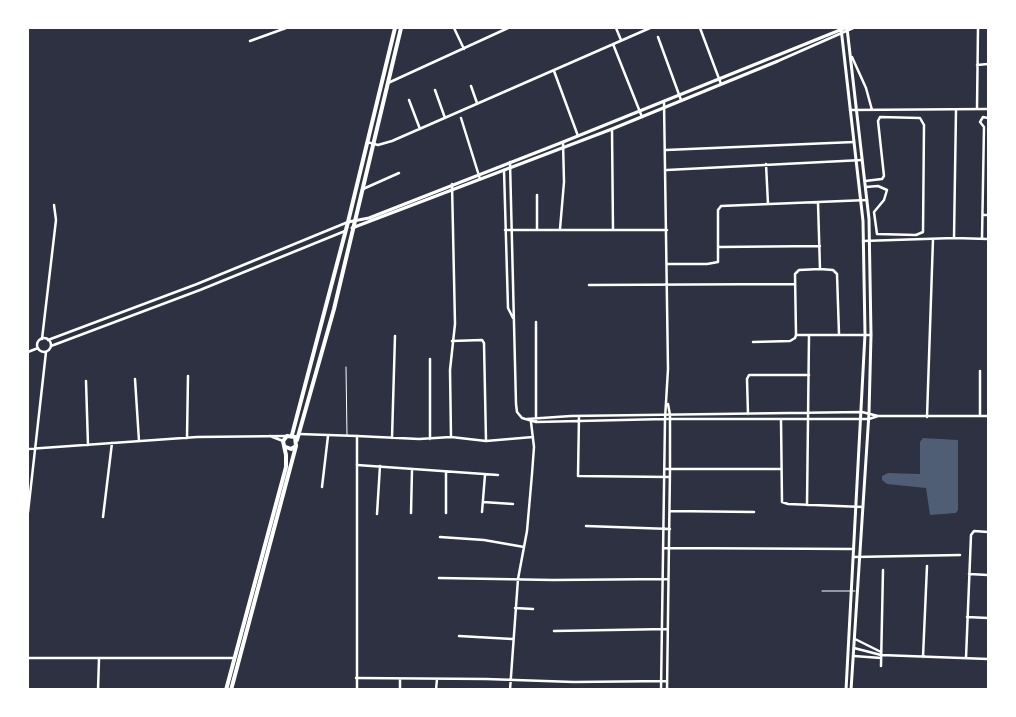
<!DOCTYPE html>
<html>
<head>
<meta charset="utf-8">
<style>
	body { margin:0 }
	#map { position:relative; width:1016px; height:717px; overflow:hidden; background:#2d3142; font-family:Manrope,sans-serif }
	canvas { display:block }
	.frame { position:absolute; inset:0; border:29px solid #fff; pointer-events:none }
</style>
</head>
<body>
<div id="map">
<canvas width="1016" height="717"></canvas>
<div class="frame"></div>
</div>
<script>
const context = document.querySelector('canvas').getContext('2d');
context.lineJoin = 'round';
function fillPath(path, color) { context.fillStyle = color; context.fill(path, 'evenodd'); }
const toPath = rows => new Path2D(rows.map(r => 'M' + r).join(''));
function strokePath(path, color, width, dash) { context.strokeStyle = color; context.lineWidth = width; context.lineCap = dash ? 'butt' : 'round'; context.setLineDash(dash || []); context.stroke(path); }
fillPath(toPath([
	[923,438,958,440,958,510,956,513,930,515,926,488,887,484,882,480,882,476,888,473,920,474,920,442]
]), '#4f5d75');
strokePath(toPath([
	[346,367,347,435],
	[822,591,855,591]
]), '#fff', 1);
strokePath(toPath([
	[454,28,464,49],
	[616,28,621,40],
	[700,28,721,84],
	[658,37,681,100],
	[250,41,286,28],
	[613,44,642,117],
	[852,57,866,88,872,110],
	[977,65,988,64],
	[554,71,578,136],
	[388,83,508,28],
	[471,86,477,103],
	[435,90,445,118],
	[409,100,420,129],
	[977,109,978,28],
	[850,110,988,109],
	[461,118,480,179],
	[612,129,613,230],
	[367,142,378,145,392,141,650,28],
	[666,150,854,142],
	[510,162,516,404,517,412,522,418,536,422,665,419,869,419,878,416],
	[766,164,768,204],
	[504,170,508,308,513,318],
	[667,170,862,160],
	[865,181,882,179,884,176,878,121,880,117,920,118,924,125,923,232,916,235,877,234,874,212,884,200,887,190,878,186,866,187],
	[363,189,399,173],
	[818,203,820,269],
	[983,215,988,215],
	[537,229,537,195],
	[560,229,564,182,563,142],
	[505,230,667,230],
	[954,238,956,110],
	[982,239,984,127,980,122,983,117,988,118],
	[863,241,954,238,988,239],
	[719,247,820,246],
	[667,264,707,264,718,262,718,210,721,206,867,200],
	[589,285,794,284],
	[536,322,536,422],
	[796,335,795,274,799,270,820,269,833,270,837,274,839,334],
	[796,335,871,335],
	'37 345a7 7 0 1 1 14 0a7 7 0 1 1-14 0Z',
	[42,339,56,220,54,205],
	[48,340,197,284,348,222],
	[452,341,482,340,484,343,486,441],
	[753,342,790,341,795,338,796,335],
	[51,346,200,290,345,231],
	[28,352,38,348],
	[980,371,980,416],
	[135,379,139,441],
	[86,381,88,445],
	[748,414,747,379,749,375,809,375],
	[579,416,578,476,670,477],
	[927,417,933,239],
	[527,419,571,416,862,412,878,416,988,416],
	[781,420,782,502,788,504,863,507],
	[270,436,283,441],
	[357,436,419,439,451,437,486,441,533,437],
	[451,437,450,370,455,324,452,184],
	[187,438,188,376],
	[392,438,395,336],
	[430,439,430,359],
	[28,449,197,437,287,436],
	[357,465,498,475],
	[665,469,781,469],
	[322,487,328,436],
	[483,502,513,504],
	[807,505,809,335],
	[670,511,754,512],
	[28,512,46,352],
	[482,512,485,475],
	[411,513,412,470],
	[446,513,446,472],
	[377,514,380,466],
	[103,517,112,443],
	[586,526,670,529],
	[440,537,484,540,524,547],
	[663,548,854,549],
	[854,557,960,555],
	[969,574,988,575],
	[439,578,553,580,668,579],
	[515,608,533,609],
	[967,617,988,618],
	[554,631,668,629],
	[459,636,512,639],
	[855,639,881,652],
	[854,648,881,655,988,659],
	[854,656,881,658],
	[923,657,927,566],
	[28,658,233,658],
	[966,658,971,535,974,531,988,532],
	[881,666,883,570],
	[356,678,486,679,574,682,667,681],
	[98,690,99,659],
	[400,690,400,679],
	[436,690,437,679],
	[510,690,518,579,527,531,532,474,534,447,531,422],
	[661,690,665,419,668,369,664,102],
	[667,690,670,469,670,415,668,404]
]), '#fff', 2.5);
strokePath(toPath([
	[299,434,357,436,357,690]
]), '#fff', 2.5);
strokePath(toPath([
	[841,28,863,221,865,334,846,690],
	[847,28,869,219,871,335,869,413,851,690],
	[348,222,369,218,563,142,845,28],
	[352,228,612,129,778,61,853,28]
]), '#fff', 3);
strokePath(toPath([
	[292,435,348,222,395,28],
	[297,440,334,309,401,28],
	[226,690,286,467,286,455,283,441,287,436,295,437,296,446,291,449,286,447],
	[231,690,296,446]
]), '#fff', 4);
</script>
</body>
</html>
